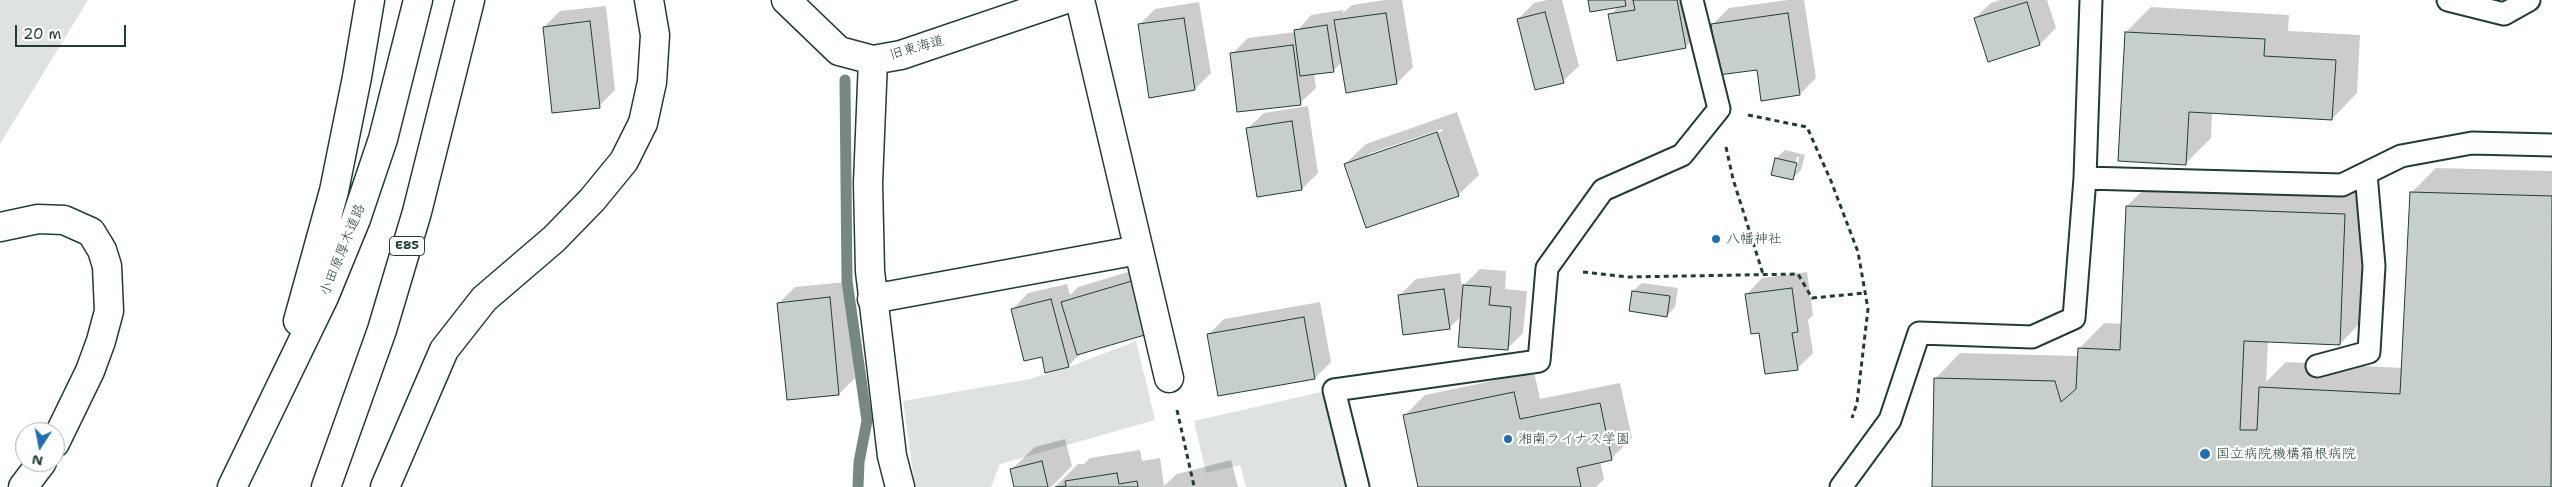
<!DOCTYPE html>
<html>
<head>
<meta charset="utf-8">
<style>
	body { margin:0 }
	#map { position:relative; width:2552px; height:487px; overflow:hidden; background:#fff; font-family:"Shantell Sans",sans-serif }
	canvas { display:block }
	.north { position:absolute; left:15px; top:422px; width:50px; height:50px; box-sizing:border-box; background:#fff; border:1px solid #a5b1ae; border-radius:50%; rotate:191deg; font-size:14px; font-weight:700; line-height:20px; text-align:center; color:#1f3d34 }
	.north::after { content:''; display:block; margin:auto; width:18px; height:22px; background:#1f6fb2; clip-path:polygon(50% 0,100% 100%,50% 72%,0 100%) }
	.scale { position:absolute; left:15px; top:25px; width:111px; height:22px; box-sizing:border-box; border:2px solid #1f3d34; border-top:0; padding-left:6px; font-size:15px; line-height:18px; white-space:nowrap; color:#1f3d34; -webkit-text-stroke:4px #fff; paint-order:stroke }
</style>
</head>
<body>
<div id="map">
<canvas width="2552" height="487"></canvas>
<div class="north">N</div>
<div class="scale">20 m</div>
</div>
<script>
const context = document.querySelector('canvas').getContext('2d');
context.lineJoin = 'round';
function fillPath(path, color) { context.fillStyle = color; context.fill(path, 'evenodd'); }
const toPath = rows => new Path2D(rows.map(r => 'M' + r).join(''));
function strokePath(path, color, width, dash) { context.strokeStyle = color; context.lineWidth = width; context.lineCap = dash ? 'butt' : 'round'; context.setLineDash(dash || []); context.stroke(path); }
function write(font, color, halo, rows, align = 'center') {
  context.font = font + ' "Shantell Sans","Klee One",sans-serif'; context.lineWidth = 4.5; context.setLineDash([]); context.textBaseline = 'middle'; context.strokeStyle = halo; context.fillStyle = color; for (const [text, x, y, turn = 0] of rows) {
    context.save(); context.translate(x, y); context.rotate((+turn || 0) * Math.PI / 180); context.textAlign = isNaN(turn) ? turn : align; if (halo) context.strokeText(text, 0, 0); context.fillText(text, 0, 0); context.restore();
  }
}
fillPath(toPath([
	[0,0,88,0,0,144],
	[1136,341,1155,420,1000,464,991,487,915,487,903,401,1030,379,1069,367],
	[1330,390,1352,487,1246,487,1240,465,1206,473,1194,421]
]), '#dee3e2');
fillPath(toPath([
	[1385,0,1402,0,1413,67,1397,83,1342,62,1333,71,1314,73,1316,88,1300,103,1232,54,1248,38,1296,32,1311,15,1343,10,1343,13,1352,5],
	[1547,0,1562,0,1579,66,1563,81,1518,19,1534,3],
	[1589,0,1701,0,1706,27,1685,47,1610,15,1619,6],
	[1788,0,1804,0,1816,78,1800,94,1758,68,1713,24,1729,8],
	[2000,0,2047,0,2056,28,2040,44,1988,60,1975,18,1991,3],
	[1199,2,1211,73,1195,89,1139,25,1155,9],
	[606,6,615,90,599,106,544,27,560,11],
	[2151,7,2289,15,2288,31,2360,35,2357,93,2332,119,2212,112,2211,138,2186,163,2126,32],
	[1308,106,1318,173,1302,189,1258,195,1248,128,1264,113],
	[1457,112,1479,175,1458,195,1345,164,1366,144],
	[1442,129,1443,131,1368,157,1368,154],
	[1785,150,1805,155,1801,170,1793,178,1776,158],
	[1797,157,1799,157,1797,170,1794,170],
	[2436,168,2552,171,2552,487,1933,487,1935,379,1960,353,2079,356,2079,349,2104,323,2123,324,2127,206,2152,181,2370,190,2365,318,2340,344,2268,341,2266,382,2286,362,2402,368,2411,193],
	[1148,266,1082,352,1068,366,1043,356,1013,309,1028,293,1067,284,1070,295,1078,287],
	[1480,269,1506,271,1505,289,1527,291,1523,333,1507,349,1462,316,1449,328,1400,295,1416,279,1460,273,1462,287],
	[1807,272,1813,315,1808,320,1813,353,1797,369,1760,331,1747,294,1762,278],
	[845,282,855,378,839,394,779,303,795,287],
	[1642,283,1678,288,1675,307,1667,316,1631,310,1633,291],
	[1320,302,1331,362,1315,378,1208,335,1224,319],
	[1534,372,1540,399,1620,383,1632,438,1611,459,1600,461,1604,479,1596,487,1419,487,1404,416,1425,395],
	[1065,439,1072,466,1051,487,1016,487,1011,470,1035,447],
	[1140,450,1142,461,1160,458,1164,486,1177,474,1231,460,1238,487,1055,487,1078,464,1084,464,1090,458]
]), '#0003');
strokePath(toPath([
	[845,80,847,281,867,421,859,462,858,487]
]), '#758883', 11);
const building = toPath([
	[1588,0,1625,0,1626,6,1590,12,1588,0],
	[1633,0,1677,0,1686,48,1617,61,1608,14,1635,10,1633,0],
	[2027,2,2040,45,1988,62,1974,18,2027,2],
	[1545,12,1564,83,1535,90,1517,19,1545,12],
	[1386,13,1397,84,1346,93,1334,20,1386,13],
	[1788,13,1800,95,1761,101,1757,70,1718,75,1711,24,1788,13],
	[1184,18,1195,90,1149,98,1138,24,1184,18],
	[590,21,600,108,552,113,543,27,590,21],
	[1327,25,1334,72,1300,76,1294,30,1327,25],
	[2125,32,2265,39,2264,56,2336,60,2332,120,2189,112,2186,165,2118,161,2125,32],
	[1293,45,1301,105,1237,112,1230,53,1293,45],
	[1292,121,1302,190,1257,197,1246,128,1292,121],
	[1437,132,1459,196,1366,228,1344,164,1437,132],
	[1775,158,1797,163,1793,180,1771,175,1775,158],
	[2410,192,2552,196,2551,487,1932,487,1934,378,2055,381,2061,402,2076,389,2078,348,2120,350,2126,206,2345,214,2340,345,2244,341,2240,430,2257,430,2259,387,2400,394,2410,192],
	[1132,281,1148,334,1077,355,1061,302,1132,281],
	[1463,285,1491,287,1489,305,1511,307,1508,350,1458,347,1463,285],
	[1792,288,1798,332,1792,333,1798,370,1765,374,1759,333,1751,334,1745,294,1792,288],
	[1444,289,1450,329,1403,335,1398,295,1444,289],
	[1632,291,1670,296,1667,317,1629,311,1632,291],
	[830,297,839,395,787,400,777,303,830,297],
	[1051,299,1069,367,1045,373,1042,357,1024,361,1011,309,1051,299],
	[1304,317,1315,379,1218,396,1207,334,1304,317],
	[1514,392,1520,419,1600,403,1612,460,1577,468,1581,487,1418,487,1403,415,1514,392],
	[1042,461,1048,487,1014,487,1010,469,1042,461],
	[1117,473,1119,484,1137,481,1138,487,1055,487,1066,486,1065,481,1117,473]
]);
fillPath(building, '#c7cfcc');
strokePath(building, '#1f3d34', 1);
const lane = toPath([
	[2448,0,2504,14,2529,0],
	[2085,178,2342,185,2401,156,2472,143,2552,145],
	[2317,366,2369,352,2374,266,2366,174],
	[1358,487,1334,390,1539,361,1547,268,1603,190,1682,155,1719,109,1692,0],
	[1841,487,1890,420,1919,333,2032,337,2074,318,2085,178,2091,0]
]);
const street = toPath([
	[786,0,839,51,873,60,901,55,1063,0],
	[1080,0,1169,378],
	[873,60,868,183,870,271,892,456,900,487],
	[872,299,1133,251]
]);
const secondary = toPath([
	[0,227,38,219,64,220,91,232,102,250,107,266,109,311,101,341,90,371,55,443],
	[23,487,42,462],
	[385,487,444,350,484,299,554,239,592,200,624,161,643,123,652,82,655,35,649,0]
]);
const highway = toPath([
	[298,321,334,191,357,77,370,0],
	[232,487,324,297,356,219,383,139,418,0],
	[326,487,382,330,417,212,470,0]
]);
strokePath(lane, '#1f3d34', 25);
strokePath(street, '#1f3d34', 31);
strokePath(secondary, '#1f3d34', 31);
strokePath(highway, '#1f3d34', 31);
strokePath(toPath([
	[1748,115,1807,127,1831,181,1858,252,1868,309,1857,403,1852,418],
	[1726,147,1733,179,1763,274],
	[1583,272,1628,277,1798,274,1812,298,1865,293],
	[1177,410,1194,486]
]), '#1f3d34', 3, [5, 4]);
strokePath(lane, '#fff', 21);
strokePath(street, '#fff', 28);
strokePath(secondary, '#fff', 28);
strokePath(highway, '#fff', 28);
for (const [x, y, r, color] of [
	[1716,239,5,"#1f6fb2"],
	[1508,439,5,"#1f6fb2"],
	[2205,454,6,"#1f6fb2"]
]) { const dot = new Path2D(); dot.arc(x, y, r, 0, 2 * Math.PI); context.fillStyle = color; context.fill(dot); strokePath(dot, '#fff', 2); }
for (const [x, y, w] of [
	[407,246,35]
]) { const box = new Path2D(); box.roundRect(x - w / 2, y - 9.5, w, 19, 4); context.fillStyle = '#fff'; context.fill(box); strokePath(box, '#1f3d34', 1); }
write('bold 12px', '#1f3d34', null, [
	["E85",407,246]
]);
write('14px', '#1f3d34', '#fff', [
	["旧東海道",917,48,-16],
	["小田原厚木道路",343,250,-68]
]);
write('14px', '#1f3d34', '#fff', [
	["八幡神社",1726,239],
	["湘南ライナス学園",1518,439],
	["国立病院機構箱根病院",2216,454]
], 'left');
</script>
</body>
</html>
